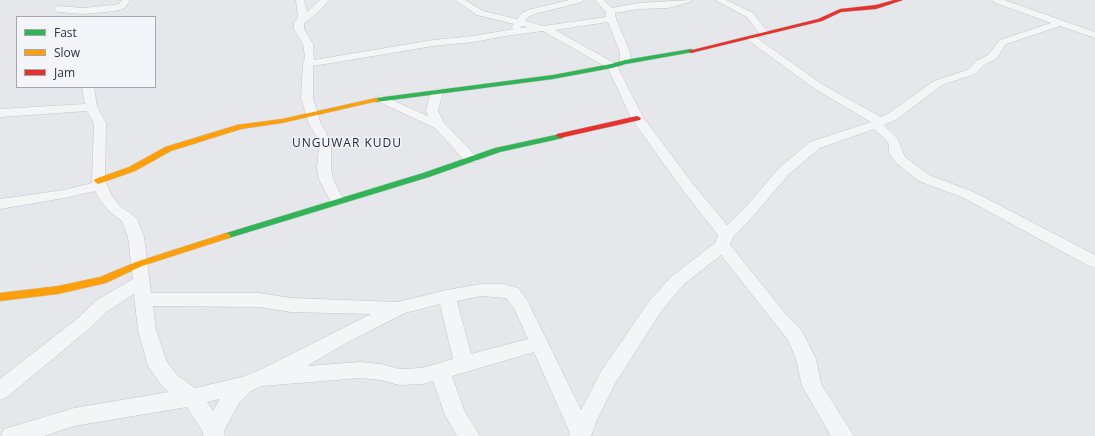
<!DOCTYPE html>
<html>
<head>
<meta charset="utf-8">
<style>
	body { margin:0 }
	#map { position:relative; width:1095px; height:436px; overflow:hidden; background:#e5e7ea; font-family:"Open Sans",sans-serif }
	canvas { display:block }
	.legend { position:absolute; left:16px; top:16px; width:140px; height:72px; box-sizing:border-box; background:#f3f5f9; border:1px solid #a3a7b1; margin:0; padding:5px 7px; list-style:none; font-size:12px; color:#2a3345 }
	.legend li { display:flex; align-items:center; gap:8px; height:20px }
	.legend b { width:20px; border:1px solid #a3a7b1 }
</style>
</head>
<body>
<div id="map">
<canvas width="1095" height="436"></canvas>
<ul class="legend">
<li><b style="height:5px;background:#30b455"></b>Fast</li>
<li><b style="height:5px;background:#ff9f0a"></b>Slow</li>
<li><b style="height:5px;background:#e5322d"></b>Jam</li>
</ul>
</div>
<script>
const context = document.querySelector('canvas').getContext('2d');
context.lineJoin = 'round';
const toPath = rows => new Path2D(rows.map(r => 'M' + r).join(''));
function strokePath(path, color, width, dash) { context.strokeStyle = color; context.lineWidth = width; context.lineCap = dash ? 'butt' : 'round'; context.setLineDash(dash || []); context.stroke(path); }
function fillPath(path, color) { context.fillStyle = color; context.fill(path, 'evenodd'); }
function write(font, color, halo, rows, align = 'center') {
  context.font = font + ' "Open Sans",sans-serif'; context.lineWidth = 3; context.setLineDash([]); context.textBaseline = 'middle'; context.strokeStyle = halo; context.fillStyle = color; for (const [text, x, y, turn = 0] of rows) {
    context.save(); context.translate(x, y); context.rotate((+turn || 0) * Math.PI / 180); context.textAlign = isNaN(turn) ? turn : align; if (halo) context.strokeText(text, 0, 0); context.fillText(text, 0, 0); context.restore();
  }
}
const street = toPath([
	[122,0,130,0,125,8,115,11,83,14,58,12,54,9,58,6,83,8,114,5,119,4,122,0],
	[296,0,304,0,307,12,320,0,329,0,316,14,304,23,304,29,313,44,314,60,433,40,473,36,513,29,511,27,514,24,477,15,455,0,465,0,483,11,517,19,522,13,528,10,569,0,583,0,582,2,534,14,528,17,525,21,544,26,606,17,606,12,595,0,604,0,612,8,638,3,691,0,690,2,668,8,638,9,615,13,616,19,630,52,630,62,625,65,620,62,620,52,608,22,555,30,616,64,643,117,692,183,727,225,744,209,779,168,810,142,871,122,815,89,748,40,746,38,748,36,754,36,823,85,881,117,889,113,934,81,967,70,976,61,988,55,1000,40,1051,23,993,2,992,0,1004,0,1095,32,1095,38,1060,26,1006,44,996,59,984,65,975,74,942,85,897,119,884,125,897,138,905,157,929,175,974,192,1095,255,1095,268,1089,266,964,198,919,181,895,162,889,152,889,145,886,140,874,129,820,148,789,174,754,215,733,237,730,245,784,312,802,331,816,359,821,384,854,436,831,436,802,386,796,359,788,340,721,255,684,284,662,310,616,382,596,422,591,436,569,436,570,433,534,352,452,376,464,410,480,436,457,436,445,415,433,381,422,384,399,385,381,380,360,378,262,386,251,391,239,403,224,431,225,436,203,436,203,432,187,407,74,426,44,436,1,436,4,429,74,408,169,392,163,387,148,366,138,330,134,294,109,310,90,328,7,397,0,400,0,379,78,318,97,300,133,279,128,237,122,221,110,212,100,200,95,191,64,198,0,209,0,199,64,190,92,183,94,123,87,111,0,117,0,109,85,104,82,87,94,87,97,107,106,123,105,181,112,196,120,206,134,216,137,219,144,237,151,293,259,293,291,298,398,302,447,290,481,284,504,284,518,288,527,300,581,410,602,370,650,300,672,276,715,243,718,235,682,189,631,118,608,68,543,31,511,35,473,42,433,46,313,66,313,98,321,124,327,134,331,147,331,168,333,179,344,201,342,204,337,205,332,204,319,179,317,168,319,147,315,134,309,124,301,98,303,64,305,57,303,44,294,29,294,23,298,18,296,0],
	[522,26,528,27,520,28,522,26],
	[481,296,506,298,514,308,528,339,471,354,457,301,481,296],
	[440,304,453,359,422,368,399,369,381,364,360,362,307,366,348,342,405,313,440,304],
	[153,306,259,307,291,312,371,314,262,369,242,377,195,388,177,375,167,362,156,330,153,306],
	[220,399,213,411,207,402,220,399],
	[715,0,726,0,753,13,769,34,767,36,761,36,747,17,715,0],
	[437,89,443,92,438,111,444,123,476,156,478,159,476,162,466,162,435,128,377,101,375,99,377,97,381,96,385,97,428,116,426,111,431,92,437,89]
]);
const fast = toPath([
	[691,49,693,50,693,52,626,64,612,68,553,79,376,102,373,100,376,98,553,75,611,64,625,60,691,49],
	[560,134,563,134,563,138,500,152,429,177,229,238,226,239,221,236,223,234,423,173,495,148,560,134]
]);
const slow = toPath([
	[376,98,379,100,378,101,282,123,241,129,171,151,135,171,101,183,98,184,94,181,95,179,129,167,165,147,237,125,282,119,376,98],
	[226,233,229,234,231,236,229,238,142,266,106,283,58,294,0,301,0,293,58,286,100,277,136,262,226,233]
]);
const jam = toPath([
	[894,0,903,0,876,9,841,12,822,21,691,53,688,51,818,19,840,9,876,5,894,0],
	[637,116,641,118,640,120,560,138,556,136,557,134,637,116]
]);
strokePath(street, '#c3c5c8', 1);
strokePath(fast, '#c3c5c8', 1);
strokePath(slow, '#c3c5c8', 1);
strokePath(jam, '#c3c5c8', 1);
fillPath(street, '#f4f5f7');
fillPath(fast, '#30b455');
fillPath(slow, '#ff9f0a');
fillPath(jam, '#e5322d');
context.letterSpacing = '1px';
write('12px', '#1c2436', '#f3f5f9', [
	["UNGUWAR KUDU",347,144]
]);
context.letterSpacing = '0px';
</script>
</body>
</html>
